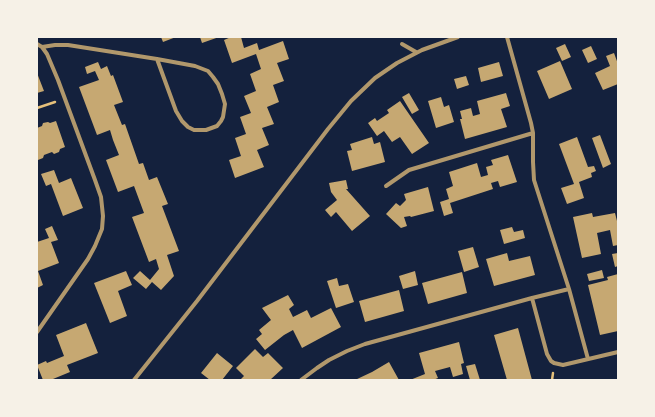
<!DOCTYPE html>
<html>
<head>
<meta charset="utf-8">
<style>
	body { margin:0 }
	#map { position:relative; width:655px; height:417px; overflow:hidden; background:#14213d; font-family:"Space Grotesk",sans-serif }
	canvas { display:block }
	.frame { position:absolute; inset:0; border:38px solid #f6f1e7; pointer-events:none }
</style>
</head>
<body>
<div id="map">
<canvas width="655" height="417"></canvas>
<div class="frame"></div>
</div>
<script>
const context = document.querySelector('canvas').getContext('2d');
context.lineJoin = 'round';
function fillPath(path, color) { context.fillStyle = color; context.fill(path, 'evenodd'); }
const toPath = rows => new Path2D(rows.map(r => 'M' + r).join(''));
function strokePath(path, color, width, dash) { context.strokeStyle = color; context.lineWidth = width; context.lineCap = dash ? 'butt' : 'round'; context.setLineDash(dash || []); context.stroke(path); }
fillPath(toPath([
	[161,37,176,37,163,42],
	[200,37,219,37,202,43],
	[231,37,241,37,244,48,257,43,259,50,283,41,289,59,277,63,284,81,273,85,279,102,267,107,274,124,262,128,269,145,257,150,264,167,235,178,229,160,241,156,235,138,246,134,240,117,251,113,244,96,256,91,250,74,261,69,256,54,232,63,224,40],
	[565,44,571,57,562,61,556,48],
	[591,46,597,59,588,63,582,50],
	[614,53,618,64,618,84,603,90,595,73,610,66,606,56],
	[560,61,572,89,549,99,537,71],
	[98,62,101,69,107,66,111,76,113,75,123,102,114,105,122,125,125,124,139,164,143,163,149,180,157,177,168,204,162,206,179,251,167,255,174,276,161,290,152,282,146,289,133,278,140,271,150,280,159,269,156,259,149,262,132,217,144,213,134,186,118,192,106,160,119,155,113,140,110,130,97,135,79,87,99,80,95,71,87,74,85,67],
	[499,62,503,76,481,82,478,68],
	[37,73,44,91,37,93],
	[466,76,469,85,457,89,454,79],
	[409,93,419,110,412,114,402,97],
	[506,93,510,106,501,109,507,127,465,139,460,119,462,119,460,111,471,108,473,116,480,114,477,101],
	[441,97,444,107,449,105,454,122,436,128,428,101],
	[400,101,429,143,412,154,400,137,392,142,384,131,377,136,368,123,375,118,377,121,389,113,387,110],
	[56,121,65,147,60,149,59,152,54,154,52,152,44,155,43,158,38,160,37,160,37,128,42,126,43,123,48,122,50,123],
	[600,135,611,164,603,168,592,138],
	[372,137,374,144,380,142,385,162,352,171,347,151,352,150,350,144],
	[577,137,588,167,594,166,596,171,591,173,592,177,579,182,584,198,567,204,561,188,574,184,559,144],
	[508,155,517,182,500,187,498,181,491,183,493,189,450,203,453,213,444,216,440,202,449,199,446,189,453,186,449,172,477,163,481,177,488,175,486,167,493,165,491,160],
	[54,170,59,183,71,178,83,208,63,216,51,184,46,186,41,174],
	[346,180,348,189,346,189,370,216,352,231,336,212,331,217,325,210,337,200,331,192,329,183],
	[428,187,434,211,411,217,410,216,404,217,407,226,401,228,386,214,396,203,400,206,406,200,404,194],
	[592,213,593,217,615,213,618,225,618,245,613,246,610,230,597,233,601,254,582,258,573,217],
	[52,226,58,240,51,242,59,263,38,271,43,285,37,288,37,242,49,238,45,229],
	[512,227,514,232,523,230,525,238,504,244,500,230],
	[473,247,479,267,464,272,458,251],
	[507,253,509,261,530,256,535,275,494,286,486,259],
	[618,253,618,266,615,267,612,254],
	[602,270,604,278,589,281,587,274],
	[126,271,132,285,118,291,127,316,110,323,94,283],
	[415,271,418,285,403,289,399,276],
	[462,272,467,293,428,304,422,283],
	[618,274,618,331,600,335,588,285,608,280,607,277],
	[337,278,339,286,348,284,354,302,336,308,327,281],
	[399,290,404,311,365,322,359,301],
	[288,295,294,305,289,309,293,317,307,310,311,318,331,308,341,327,302,348,293,330,284,335,265,350,256,339,262,334,259,330,271,320,262,308],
	[86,323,98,353,67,365,70,372,53,379,53,380,43,380,37,365,46,361,47,363,64,356,56,335],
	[518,328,532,380,507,380,494,335],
	[459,342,464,363,461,364,463,374,453,377,450,367,435,371,438,378,433,380,410,380,425,374,419,353],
	[255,349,263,357,268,353,283,368,270,380,240,380,244,376,236,368],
	[217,353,233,366,222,380,210,380,201,373],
	[389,362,399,380,355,380,372,372],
	[475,364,480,380,470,380,466,366]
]), '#c6a872');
strokePath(toPath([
	[37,108,55,102],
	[552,380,553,373]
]), '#e5c07b', 2.5);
strokePath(toPath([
	[507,37,531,123,533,133,533,162,534,180,569,289,588,359],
	[37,44,42,47,47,54,58,80,95,180,101,197,103,216,102,229,95,246,88,259,37,332],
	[402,44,416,52],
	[42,47,55,45,68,45,157,59,195,66,208,71,213,77,218,84,222,94,225,104,223,117,221,121,217,126,206,130,194,130,188,127,182,121,176,111,157,59],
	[386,186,409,170,533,133],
	[532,298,569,289],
	[134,380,197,301,328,129,351,101,375,78,397,63,422,50,458,37],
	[301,380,317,368,329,360,347,351,365,344,532,298,547,354,551,361,554,363,563,365,618,352]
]), '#b1986c', 4);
</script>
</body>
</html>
